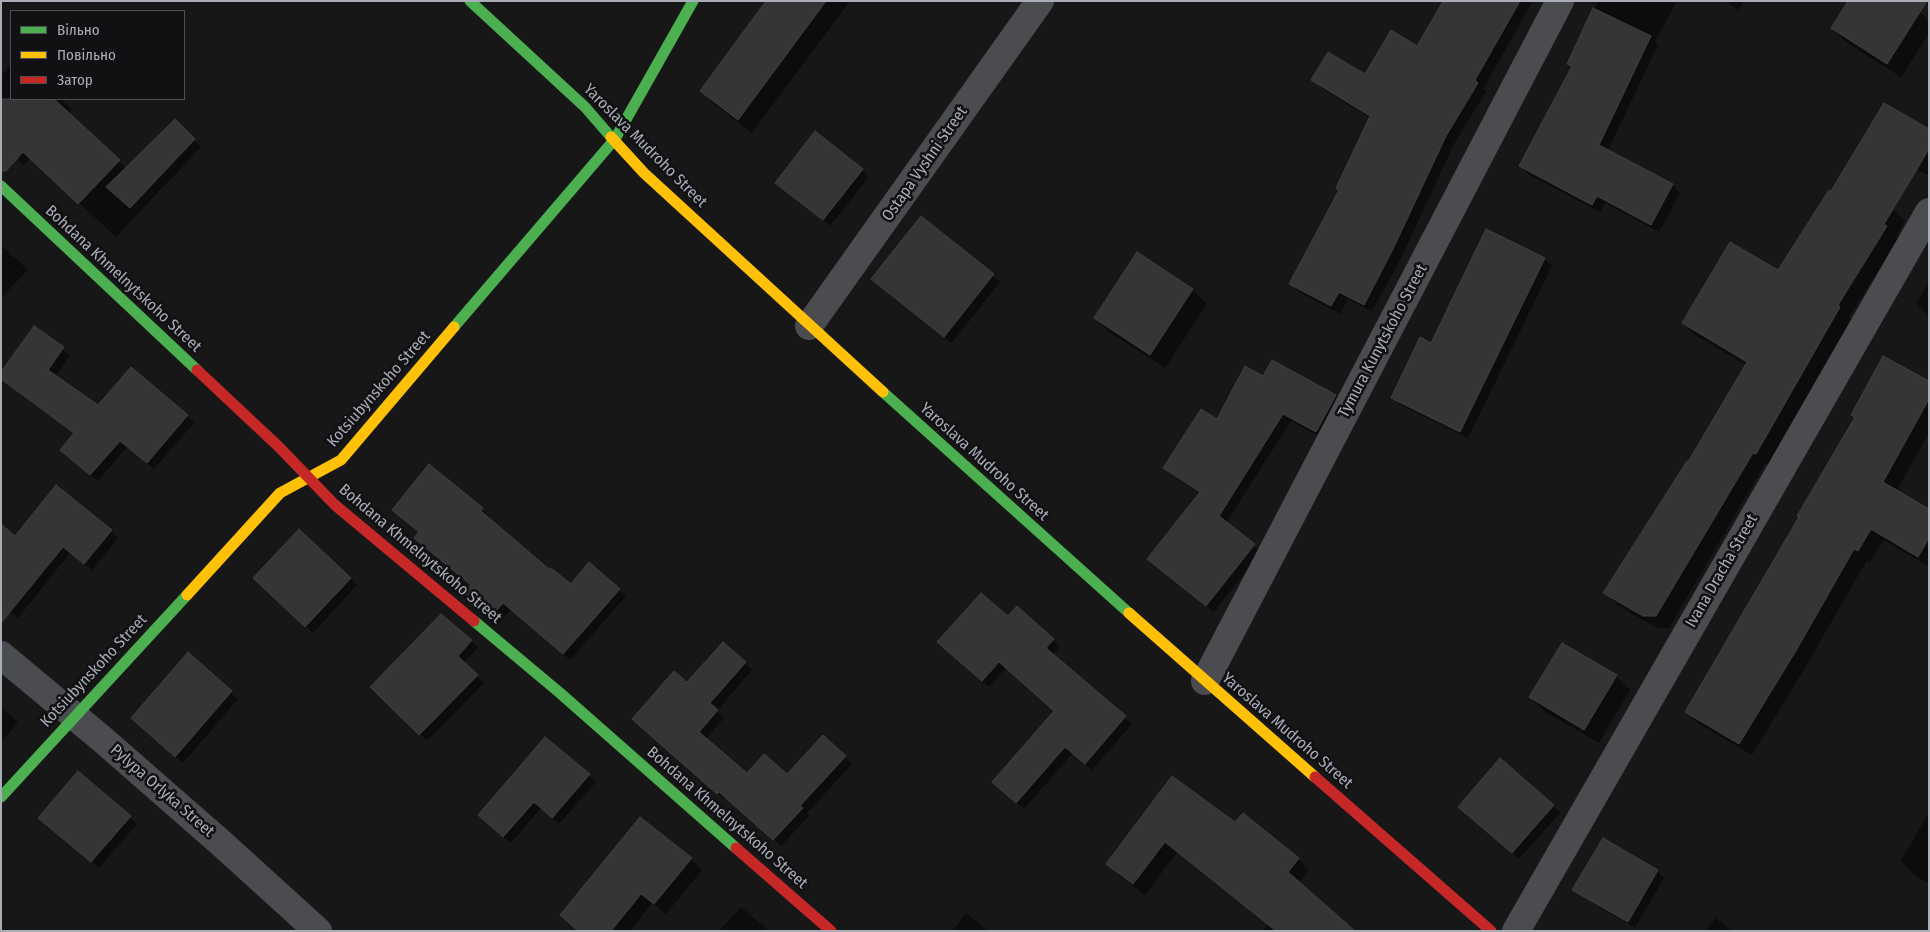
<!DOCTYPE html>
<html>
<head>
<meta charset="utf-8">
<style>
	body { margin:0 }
	#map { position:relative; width:1930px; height:932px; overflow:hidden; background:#171717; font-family:"Fira Sans Condensed",sans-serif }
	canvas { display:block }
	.frame { position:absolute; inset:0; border:2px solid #a8adb8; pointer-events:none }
	.legend { position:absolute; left:10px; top:10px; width:175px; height:90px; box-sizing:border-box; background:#111113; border:1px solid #4d4f55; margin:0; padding:6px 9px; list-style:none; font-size:15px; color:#a8adb8 }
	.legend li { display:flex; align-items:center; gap:10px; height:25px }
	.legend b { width:25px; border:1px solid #4d4f55 }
</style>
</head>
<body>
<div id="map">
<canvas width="1930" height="932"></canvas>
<div class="frame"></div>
<ul class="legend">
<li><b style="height:6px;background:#4caf50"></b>Вільно</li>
<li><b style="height:6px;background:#ffc107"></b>Повільно</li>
<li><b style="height:6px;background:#c62828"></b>Затор</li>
</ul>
</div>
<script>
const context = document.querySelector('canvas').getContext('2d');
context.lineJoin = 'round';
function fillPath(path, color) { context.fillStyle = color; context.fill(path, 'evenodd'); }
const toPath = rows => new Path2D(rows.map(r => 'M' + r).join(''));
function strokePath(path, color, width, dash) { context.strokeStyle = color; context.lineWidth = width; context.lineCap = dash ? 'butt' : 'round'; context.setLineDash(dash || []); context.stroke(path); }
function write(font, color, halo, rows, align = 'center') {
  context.font = font + ' "Fira Sans Condensed",sans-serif'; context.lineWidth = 5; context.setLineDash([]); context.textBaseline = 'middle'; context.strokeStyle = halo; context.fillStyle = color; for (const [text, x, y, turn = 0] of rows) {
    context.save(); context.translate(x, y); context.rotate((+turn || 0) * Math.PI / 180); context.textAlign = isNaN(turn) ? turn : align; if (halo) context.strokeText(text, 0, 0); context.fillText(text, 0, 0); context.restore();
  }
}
fillPath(toPath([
	[768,1,850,1,752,133,715,105,701,91],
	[1445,1,1533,1,1483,89,1486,92,1454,144,1401,258,1372,312,1348,299,1340,314,1299,292,1290,284,1340,190,1370,118,1321,88,1313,80,1365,75,1417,48],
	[1598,1,1677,1,1655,42,1658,45,1608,150,1673,185,1680,193,1659,232,1605,203,1600,212,1528,174,1520,166,1573,68,1569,63],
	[1726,1,1744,1,1738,10],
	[1920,12,1929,21,1929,34,1901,77,1846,42,1832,28],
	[11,64,11,99,61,99,72,109,68,114,127,169,175,121,201,147,116,237,30,158,24,165,1,145,1,76],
	[1929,131,1929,176,1880,149],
	[862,170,869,177,830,226,776,182],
	[1893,209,1905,221,1896,237,1898,239,1849,317,1852,320,1768,465,1765,464,1669,628,1657,628,1617,605,1605,592,1689,464,1746,365,1695,335,1683,323],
	[922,218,1000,282,952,343,880,286],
	[1486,231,1545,259,1552,266,1468,438,1399,404,1392,397,1432,344],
	[1,245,28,270,1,298],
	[1137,254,1193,290,1207,304,1165,368,1109,332,1095,318],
	[1929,283,1929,316,1916,303],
	[34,328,70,355,55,377,99,406,187,416,194,423,154,469,127,447,98,481,69,456,75,434,1,379],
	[1272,362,1336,396,1343,403,1323,439,1291,421,1226,523,1261,552,1214,612,1149,559,1201,494,1172,475,1165,468,1263,377],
	[1929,383,1929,433,1896,492,1929,510,1929,567,1884,540,1870,562,1867,560,1809,661,1752,755,1699,724,1687,712,1800,518,1856,418,1852,415],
	[482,509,489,516,487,518,550,572,571,586,619,590,626,596,570,660,511,609,500,622,472,599,472,585,416,538],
	[299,530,357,585,313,633,261,585],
	[111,531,118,538,92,570,70,553,18,618,1,605,15,537],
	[1008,618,1053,640,1060,647,1052,655,1132,724,1092,770,1073,753,1024,809,1001,789,1055,711,1006,668,989,687,946,649],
	[471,641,478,647,464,663,484,683,427,741,372,687],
	[723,643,752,670,717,711,724,718,706,739,747,775,787,776,823,737,852,764,807,813,809,816,781,846,726,797,725,800,640,726,687,684],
	[1562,644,1616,676,1630,690,1599,743,1544,711,1530,697],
	[188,654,238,699,183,763,140,725],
	[1,707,18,722,1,743],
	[78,773,137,824,99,868,47,825],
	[589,775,596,782,559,824,541,808,511,843,486,822],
	[1172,777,1235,824,1298,859,1309,870,1299,883,1353,931,1262,931,1268,925,1177,852,1145,895,1119,875,1108,864],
	[1553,806,1560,813,1519,859,1466,813],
	[1929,812,1929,883,1915,876,1901,861],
	[691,859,702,870,666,914,652,903,630,931,573,931,575,928,561,915],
	[1657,871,1664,878,1635,928,1581,896,1574,889],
	[741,907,769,931,719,931],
	[966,913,988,931,952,931],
	[1716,918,1732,931,1705,931]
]), '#0007');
const building = toPath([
	[766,1,826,1,738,120,700,91,766,1],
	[1443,1,1520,1,1475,80,1478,83,1446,136,1393,249,1364,305,1339,292,1331,306,1289,284,1339,190,1336,188,1370,116,1311,80,1328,52,1365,74,1391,30,1417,46,1443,1],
	[1848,1,1927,1,1887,64,1831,28,1848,1],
	[1593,8,1651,36,1599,145,1673,184,1651,225,1597,196,1592,205,1519,166,1572,66,1567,64,1593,8],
	[1,99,54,99,120,160,78,204,23,152,6,171,1,171,1,99],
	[1884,103,1929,129,1929,149,1884,224,1887,226,1838,305,1840,307,1756,454,1753,453,1656,616,1643,616,1603,593,1687,461,1688,462,1747,362,1682,323,1730,242,1778,270,1829,190,1831,191,1884,103],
	[175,119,195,139,130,208,106,187,175,119],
	[815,131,863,169,823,220,775,183,815,131],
	[921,216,994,274,944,337,871,279,921,216],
	[1486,229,1545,258,1460,432,1391,398,1420,337,1431,343,1486,229],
	[1137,252,1193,289,1150,355,1094,318,1137,252],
	[34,326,64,347,48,370,98,405,131,367,188,415,147,463,120,441,90,475,60,450,74,433,1,379,1,372,34,326],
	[1883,356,1929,381,1929,399,1883,482,1929,509,1929,538,1918,557,1871,529,1858,551,1854,549,1797,649,1739,744,1685,712,1799,517,1797,516,1855,417,1851,415,1883,356],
	[1272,360,1336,395,1316,432,1283,414,1219,516,1255,544,1206,606,1147,559,1200,492,1163,468,1201,409,1217,419,1245,366,1263,376,1272,360],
	[429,464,483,508,481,511,550,570,551,568,571,584,589,562,620,589,563,654,503,603,492,616,463,592,471,585,414,538,419,532,392,510,429,464],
	[56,485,112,530,84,564,63,547,1,623,1,524,15,536,56,485],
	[299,529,351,578,305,627,253,578,299,529],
	[981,593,1008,616,1017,606,1054,639,1046,648,1126,716,1085,764,1065,747,1016,803,992,782,1054,711,999,662,982,681,937,642,981,593],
	[441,614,472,640,458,656,478,675,419,735,370,687,441,614],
	[723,642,746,662,710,703,718,710,699,732,747,773,764,754,787,774,823,735,846,756,800,806,803,808,773,840,719,792,717,794,632,719,674,671,687,682,723,642],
	[1562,643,1617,675,1584,730,1529,697,1562,643],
	[188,652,232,691,175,757,131,718,188,652],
	[545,737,590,774,552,818,534,802,503,837,478,815,545,737],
	[1500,758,1554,805,1512,853,1458,807,1500,758],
	[78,771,131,816,91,862,38,818,78,771],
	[1172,776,1235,822,1243,813,1299,858,1288,872,1355,931,1276,931,1165,842,1133,884,1106,864,1172,776],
	[640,817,692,858,654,904,641,894,611,931,578,931,560,915,640,817],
	[1603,838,1658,870,1628,922,1572,890,1603,838]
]);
fillPath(building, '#353536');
strokePath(building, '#3f4043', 1);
strokePath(toPath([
	[809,326,1040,1],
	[1,655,102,739,221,843,318,931],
	[1205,681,1560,1],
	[1516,931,1929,212]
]), '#4b4c50', 28);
strokePath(toPath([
	[470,1,585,107,611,137],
	[1,186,197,370],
	[454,327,615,139,693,1],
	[883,392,1129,613],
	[474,621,560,693,736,848],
	[1,797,187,595]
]), '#4caf50', 11);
strokePath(toPath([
	[611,137,644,173,883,392],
	[187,595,280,493,341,460,454,327],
	[1129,613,1315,777]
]), '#ffc107', 11);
strokePath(toPath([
	[197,370,279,447,335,505,474,621],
	[1315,777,1491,931],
	[736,848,831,931]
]), '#c62828', 11);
write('16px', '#a8adb8', '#111113', [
	["Yaroslava Mudroho Street",645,146,45],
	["Ostapa Vyshni Street",925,164,-55],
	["Bohdana Khmelnytskoho Street",123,279,43],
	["Tymura Kunytskoho Street",1383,341,-62],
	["Kotsiubynskoho Street",379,389,-49],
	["Yaroslava Mudroho Street",984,462,42],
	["Bohdana Khmelnytskoho Street",420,554,40],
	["Ivana Dracha Street",1722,571,-60],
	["Kotsiubynskoho Street",94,671,-47],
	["Yaroslava Mudroho Street",1287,731,41],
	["Pylypa Orlyka Street",162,791,41],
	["Bohdana Khmelnytskoho Street",727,818,41]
]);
</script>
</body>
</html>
